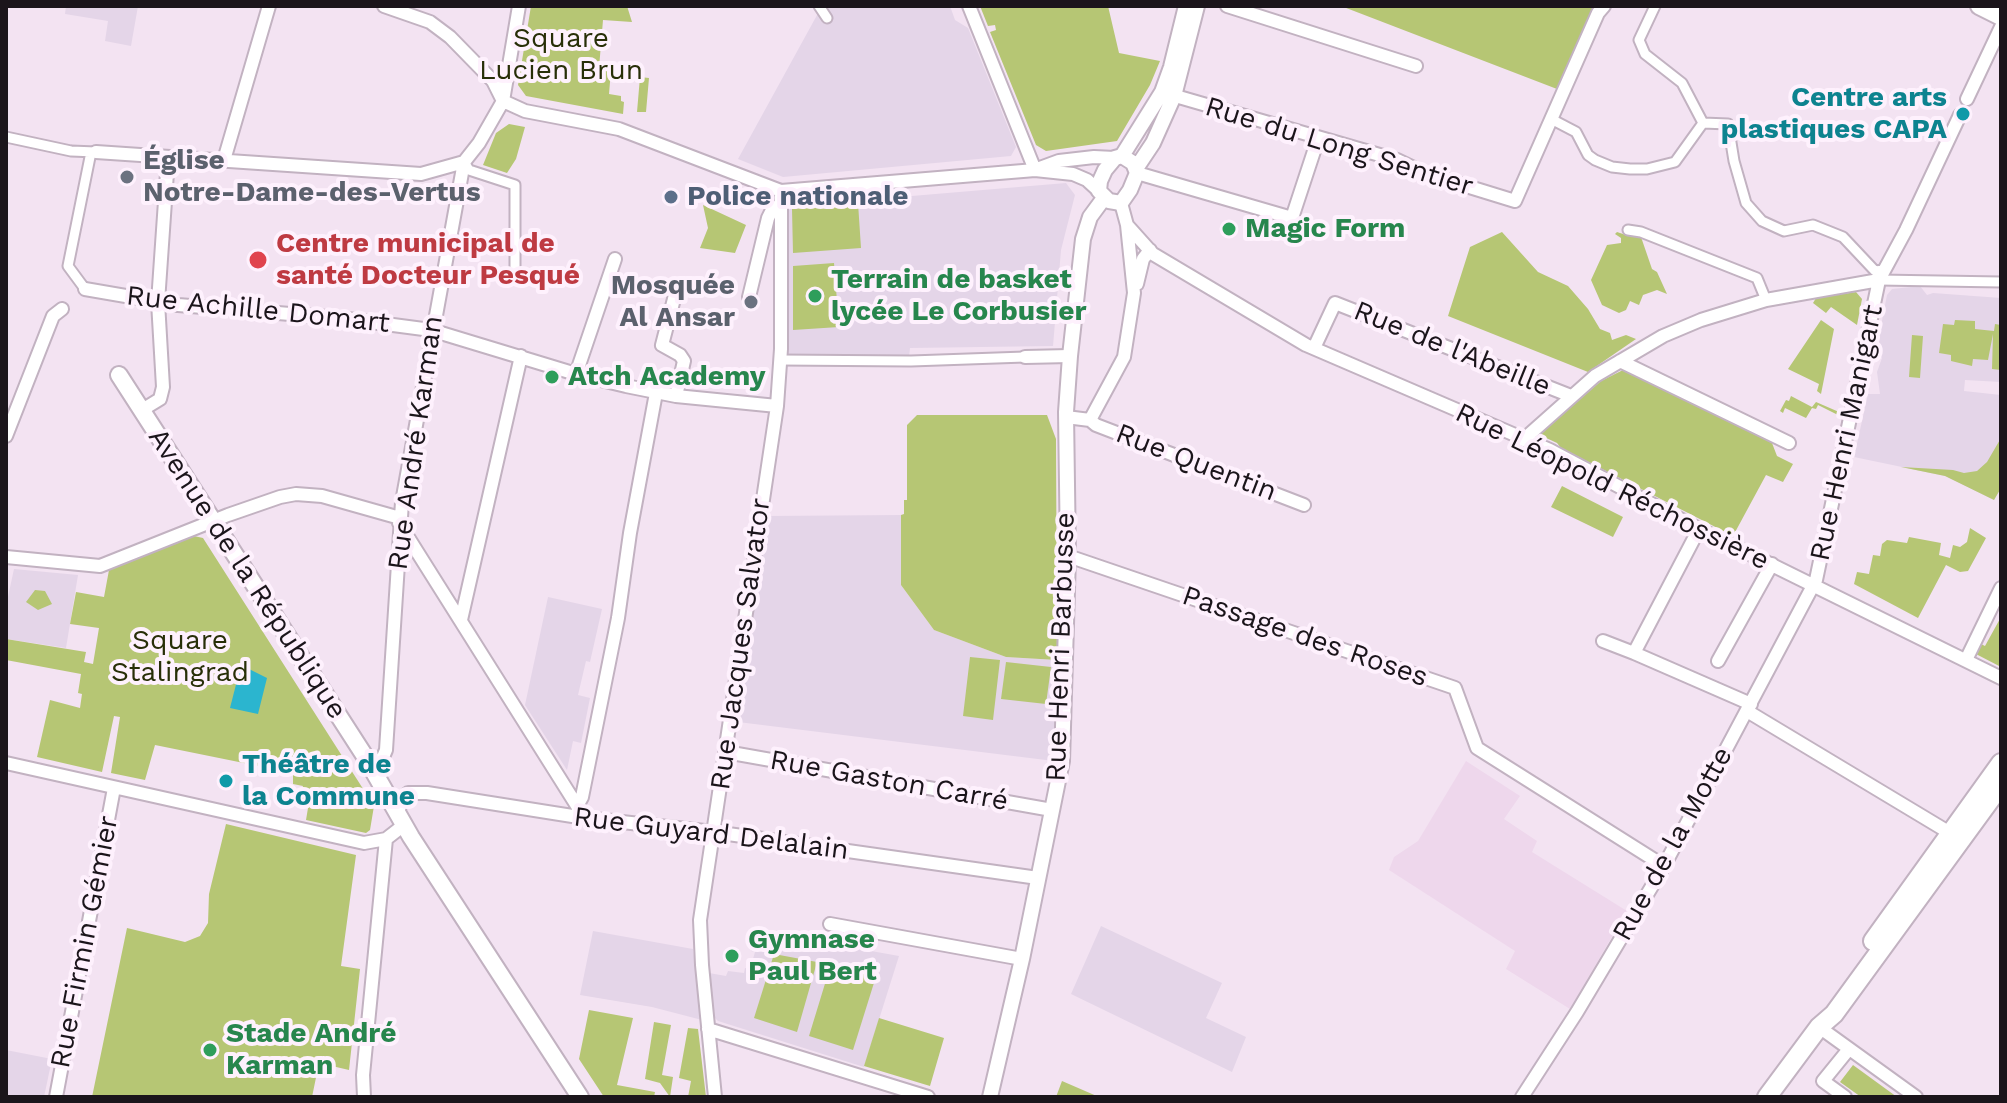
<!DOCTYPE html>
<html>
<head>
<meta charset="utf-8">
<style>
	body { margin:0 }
	#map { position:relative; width:2007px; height:1103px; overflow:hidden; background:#f3e3f2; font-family:"Work Sans",sans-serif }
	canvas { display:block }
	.frame { position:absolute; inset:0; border:8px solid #1b151b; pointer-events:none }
</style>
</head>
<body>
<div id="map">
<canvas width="2007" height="1103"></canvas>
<div class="frame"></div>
</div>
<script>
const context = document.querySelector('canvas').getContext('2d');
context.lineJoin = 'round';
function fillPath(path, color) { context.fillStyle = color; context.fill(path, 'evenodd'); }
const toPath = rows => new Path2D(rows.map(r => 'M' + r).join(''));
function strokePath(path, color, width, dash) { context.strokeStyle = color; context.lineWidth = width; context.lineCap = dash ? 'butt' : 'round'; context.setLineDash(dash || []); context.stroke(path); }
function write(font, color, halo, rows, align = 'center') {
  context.font = font + ' "Work Sans",sans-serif'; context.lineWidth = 8; context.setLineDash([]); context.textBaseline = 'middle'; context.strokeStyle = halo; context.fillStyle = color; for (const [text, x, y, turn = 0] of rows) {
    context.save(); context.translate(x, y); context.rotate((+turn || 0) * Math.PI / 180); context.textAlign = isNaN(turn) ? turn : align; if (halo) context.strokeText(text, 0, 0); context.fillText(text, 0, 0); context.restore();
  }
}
fillPath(toPath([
	[1466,761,1520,796,1504,819,1537,841,1532,852,1627,911,1570,1009,1506,969,1515,951,1389,870,1394,857,1418,841]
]), '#eed7ec');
fillPath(toPath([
	[66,6,138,6,131,46,105,41,108,21,65,14],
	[822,6,950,6,955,20,968,28,1016,147,1011,156,783,177,738,159],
	[1066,183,1075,195,1061,250,1053,346,910,348,909,357,788,357,789,210,793,206],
	[1920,286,1927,295,1933,293,2001,298,2001,382,1965,380,1964,391,2001,395,2001,488,1994,500,1945,476,1854,457,1868,394,1880,394,1877,372,1882,358,1876,351,1887,295,1892,289],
	[901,515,901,585,934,630,1006,657,1057,660,1054,761,738,722,767,516],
	[14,569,78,575,66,648,6,639,6,606],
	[548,597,602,609,590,662,586,661,578,695,590,698,581,743,573,741,567,770,525,705],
	[1101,926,1222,983,1206,1018,1246,1037,1232,1072,1071,994],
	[593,931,693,949,702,1020,652,1007,580,995],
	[764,938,825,949,827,943,899,956,864,1067,718,1021,715,1018,709,973,726,976,728,971,744,973,745,968,750,969,755,952,751,951,753,939],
	[6,1050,52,1059,44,1097,6,1097]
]), '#e4d5e8');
fillPath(toPath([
	[531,6,627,6,632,22,603,20,599,68,611,70,609,94,621,96,621,101,624,102,623,114,526,96,518,85],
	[980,6,1108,6,1119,53,1160,61,1150,85,1117,141,1046,151,1036,145,990,32,996,30,995,25,988,26],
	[1341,6,1596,6,1557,89],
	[640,77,649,78,646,112,637,112],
	[509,124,525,127,516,159,507,173,483,165,496,133],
	[858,203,861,248,793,253,792,209],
	[703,205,746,225,735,253,700,248,708,228],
	[1502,232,1538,272,1568,286,1588,309,1600,329,1610,333,1612,340,1626,335,1636,339,1588,372,1448,316,1470,247],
	[1617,232,1626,235,1630,232,1641,237,1652,269,1657,272,1667,294,1657,290,1643,295,1639,305,1630,301,1626,310,1619,313,1602,305,1591,280,1607,245,1621,243,1621,238,1615,234],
	[834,263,839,327,793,330,793,266],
	[1856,292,1862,299,1857,325,1831,307,1826,313,1813,303,1816,298],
	[1821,320,1834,329,1821,394,1817,391,1819,384,1788,369],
	[1955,320,1975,321,1975,329,1994,331,1995,324,2001,325,2001,370,1992,369,1993,334,1988,360,1973,359,1972,366,1951,361,1951,355,1939,353,1943,324,1954,325],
	[1912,335,1923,336,1920,378,1909,377],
	[1625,369,1772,443,1777,456,1793,464,1783,482,1766,475,1733,536,1561,448,1557,443,1542,436,1541,433,1601,381],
	[1791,396,1812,407,1816,402,1839,412,1838,415,1818,405,1816,409,1812,408,1806,418,1785,408,1783,413,1780,411,1786,400,1789,401],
	[917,415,1047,415,1056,439,1057,660,1006,657,934,630,901,585,901,515,904,514,904,500,907,500,907,425],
	[2001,438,2001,488,1994,500,1945,476,1901,467,1953,470,1964,473,1977,471,1987,462],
	[1562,486,1623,517,1613,537,1551,507],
	[1970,528,1986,538,1968,571,1960,572,1946,565,1918,618,1854,584,1857,572,1869,574,1873,555,1880,556,1882,544,1887,540,1907,543,1909,537,1941,543,1939,555,1950,558,1953,545,1960,547,1967,542],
	[194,536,203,538,374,806,370,830,366,833,306,820,309,802,299,800,303,786,293,784,293,773,155,745,145,780,111,773,120,717,114,716,102,772,37,757,50,700,80,708,82,694,78,693,81,674,6,660,6,639,86,652,84,662,93,664,99,628,70,624,76,592,104,597,109,570],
	[35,590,45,591,52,604,38,610,26,602],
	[2001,617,2001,667,1974,653,1979,643,1985,646],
	[970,657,1000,660,993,720,963,716],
	[1006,662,1051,667,1046,704,1001,699],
	[226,824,356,855,341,966,360,969,349,1070,319,1063,312,1097,92,1097,127,928,185,942,200,936,208,923,209,894],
	[774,954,817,962,797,1032,754,1018],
	[840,963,878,970,853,1050,809,1036,831,964,839,966],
	[589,1010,633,1018,617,1085,655,1092,654,1097,604,1097,579,1059],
	[879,1018,944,1038,930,1086,864,1066],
	[654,1022,671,1025,662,1075,673,1077,670,1097,660,1083,645,1079],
	[688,1028,698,1029,706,1097,688,1097,691,1081,679,1078],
	[1853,1065,1897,1097,1861,1097,1840,1082],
	[1062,1081,1099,1097,1056,1097]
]), '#b6c674');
fillPath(toPath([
	[241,665,267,678,258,714,230,708]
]), '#2bb5cf');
const pedestrian = toPath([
	[819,6,827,18],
	[1655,6,1639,40,1645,54,1682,83,1703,123],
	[1553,120,1576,132,1588,155,1595,160,1612,167,1630,169,1647,169,1675,162,1703,123,1728,124,1734,161,1746,203,1762,221,1784,231,1813,225,1843,237,1875,271,1884,270],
	[6,137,71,151,96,152],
	[464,162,469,170,515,185,515,270],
	[1628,230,1641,232,1757,278,1766,300],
	[1879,280,2001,282],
	[85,289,68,266,91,152],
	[780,360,911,361,1025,357]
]);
const minor = toPath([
	[384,6,430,22,450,37,493,81,503,101],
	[969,6,1035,170],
	[1227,6,1416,66],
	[1165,93,1397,160,1424,173,1515,201,1598,13,1604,6],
	[1967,99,2001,27],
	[503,101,525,111,619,129,781,191,1035,170,1073,174,1087,180,1099,191],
	[96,152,421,174,464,162,479,143,503,101,519,6],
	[224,160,269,6],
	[1040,168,1059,161,1094,157,1115,158],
	[1137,173,1292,218,1318,139],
	[1121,203,1127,225,1153,254,1306,345,1550,450,1699,529,2001,678],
	[1137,284,1143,259,1150,250],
	[85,289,178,305,340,318,431,330,576,374,626,386,676,396,777,406],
	[675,295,662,345,680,355,684,361,676,396],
	[749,297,768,218,773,208,781,205],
	[1314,348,1335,303,1571,396],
	[1025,357,1070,356],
	[1620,361,1789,443],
	[576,374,615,259],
	[142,410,160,399,163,387,158,302,168,158],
	[1066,417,1090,420,1096,425,1304,505],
	[1090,420,1124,357,1134,293,1127,225],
	[6,436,53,316,62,309],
	[1523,440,1595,376,1663,336,1701,320,1766,300,1879,280],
	[399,523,579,809],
	[1699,529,1634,653,1751,704],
	[1068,556,1455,688,1477,748,1664,866],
	[6,557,100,566,228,515,280,497,296,494,322,496,400,518],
	[461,620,521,356],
	[1603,641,1634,653],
	[1966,660,2001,588],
	[1718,661,1772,564],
	[1747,711,1950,833],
	[726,752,1052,810],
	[6,763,364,843,386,839,404,825],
	[371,768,383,757,386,750,402,502,464,162],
	[577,806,582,797,618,618,630,533,656,393],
	[398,814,401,801,408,793,427,793,585,818,714,832,1038,878],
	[830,924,1022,959],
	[1819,1027,1916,1097],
	[708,1029,928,1097],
	[56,1097,114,788],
	[364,1097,363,1075,386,839],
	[715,1097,702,965,700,920,777,406,781,349,781,191],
	[1522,1097,1577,1012,1664,866,1816,580,1879,280,1906,230,1960,115],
	[1845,1097,1823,1081,1849,1049]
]);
const tertiary = toPath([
	[1122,156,1162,92,1171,67,1186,6],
	[1122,156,1133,163,1137,173,1130,190,1121,203,1109,201,1099,191,1100,181,1105,170,1115,158,1122,156],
	[1137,167,1153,143,1174,96,1197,6],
	[990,1097,1022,959,1062,761,1068,556,1066,412,1070,356,1083,239,1090,217,1104,198]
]);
const secondary = toPath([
	[1979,6,2001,17],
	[119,375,366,758,411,837,580,1097]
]);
const primary = toPath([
	[1873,941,2001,763],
	[1767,1097,1819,1027,1834,1014,2001,785]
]);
strokePath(pedestrian, '#c2b2c1', 13);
strokePath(minor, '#c2b2c1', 16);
strokePath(tertiary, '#c2b2c1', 18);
strokePath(secondary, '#c2b2c1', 20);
strokePath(primary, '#c2b2c1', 22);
strokePath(pedestrian, '#fff', 9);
strokePath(minor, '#fff', 12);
strokePath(tertiary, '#fff', 14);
strokePath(secondary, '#fff', 16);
strokePath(primary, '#fff', 18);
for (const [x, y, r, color] of [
	[1963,114,8,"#0f9aa8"],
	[127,177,8,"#6b7280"],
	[671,197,8,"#5c6f8a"],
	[1229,229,8,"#2e9e5b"],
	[258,260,10,"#e0444e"],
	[815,296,8,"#2e9e5b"],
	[751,302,8,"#6b7280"],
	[552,377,8,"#2e9e5b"],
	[226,781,8,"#0f9aa8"],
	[732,956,8,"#2e9e5b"],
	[210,1050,8,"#2e9e5b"]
]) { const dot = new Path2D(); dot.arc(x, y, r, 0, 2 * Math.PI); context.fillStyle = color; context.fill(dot); strokePath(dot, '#fef1fd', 3); }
write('28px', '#282f08', '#fef1fd', [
	["Square",561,39],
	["Lucien Brun",561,71],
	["Square",180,641],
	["Stalingrad",180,673]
]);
write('bold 28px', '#0d838f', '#fef1fd', [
	["Centre arts",1947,98],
	["plastiques CAPA",1947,130],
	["Théâtre de",242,765,"left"],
	["la Commune",242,797,"left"]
], 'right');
write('28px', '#1b151b', '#fef1fd', [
	["Rue du Long Sentier",1339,147,17],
	["Rue Achille Domart",258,310,6],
	["Rue de l'Abeille",1452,349,22],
	["Rue Henri Manigart",1847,433,-78],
	["Rue André Karman",416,443,-82],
	["Rue Quentin",1196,463,21],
	["Rue Léopold Réchossière",1612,487,26],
	["Avenue de la République",247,574,57],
	["Passage des Roses",1305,637,19],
	["Rue Jacques Salvator",741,644,-82],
	["Rue Henri Barbusse",1061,647,-88],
	["Rue Gaston Carré",889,781,10],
	["Rue Guyard Delalain",711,834,7],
	["Rue de la Motte",1673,844,-61],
	["Rue Firmin Gémier",85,942,-79]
]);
write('bold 28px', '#5b616d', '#fef1fd', [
	["Église",143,161],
	["Notre-Dame-des-Vertus",143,193],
	["Mosquée",735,286,"right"],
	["Al Ansar",735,318,"right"]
], 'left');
write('bold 28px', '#4e5e75', '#fef1fd', [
	["Police nationale",687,197]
], 'left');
write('bold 28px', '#27864d', '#fef1fd', [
	["Magic Form",1245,229],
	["Terrain de basket",831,280],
	["lycée Le Corbusier",831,312],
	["Atch Academy",568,377],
	["Gymnase",748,940],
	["Paul Bert",748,972],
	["Stade André",226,1034],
	["Karman",226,1066]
], 'left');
write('bold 28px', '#be3a42', '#fef1fd', [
	["Centre municipal de",276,244],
	["santé Docteur Pesqué",276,276]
], 'left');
</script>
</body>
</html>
